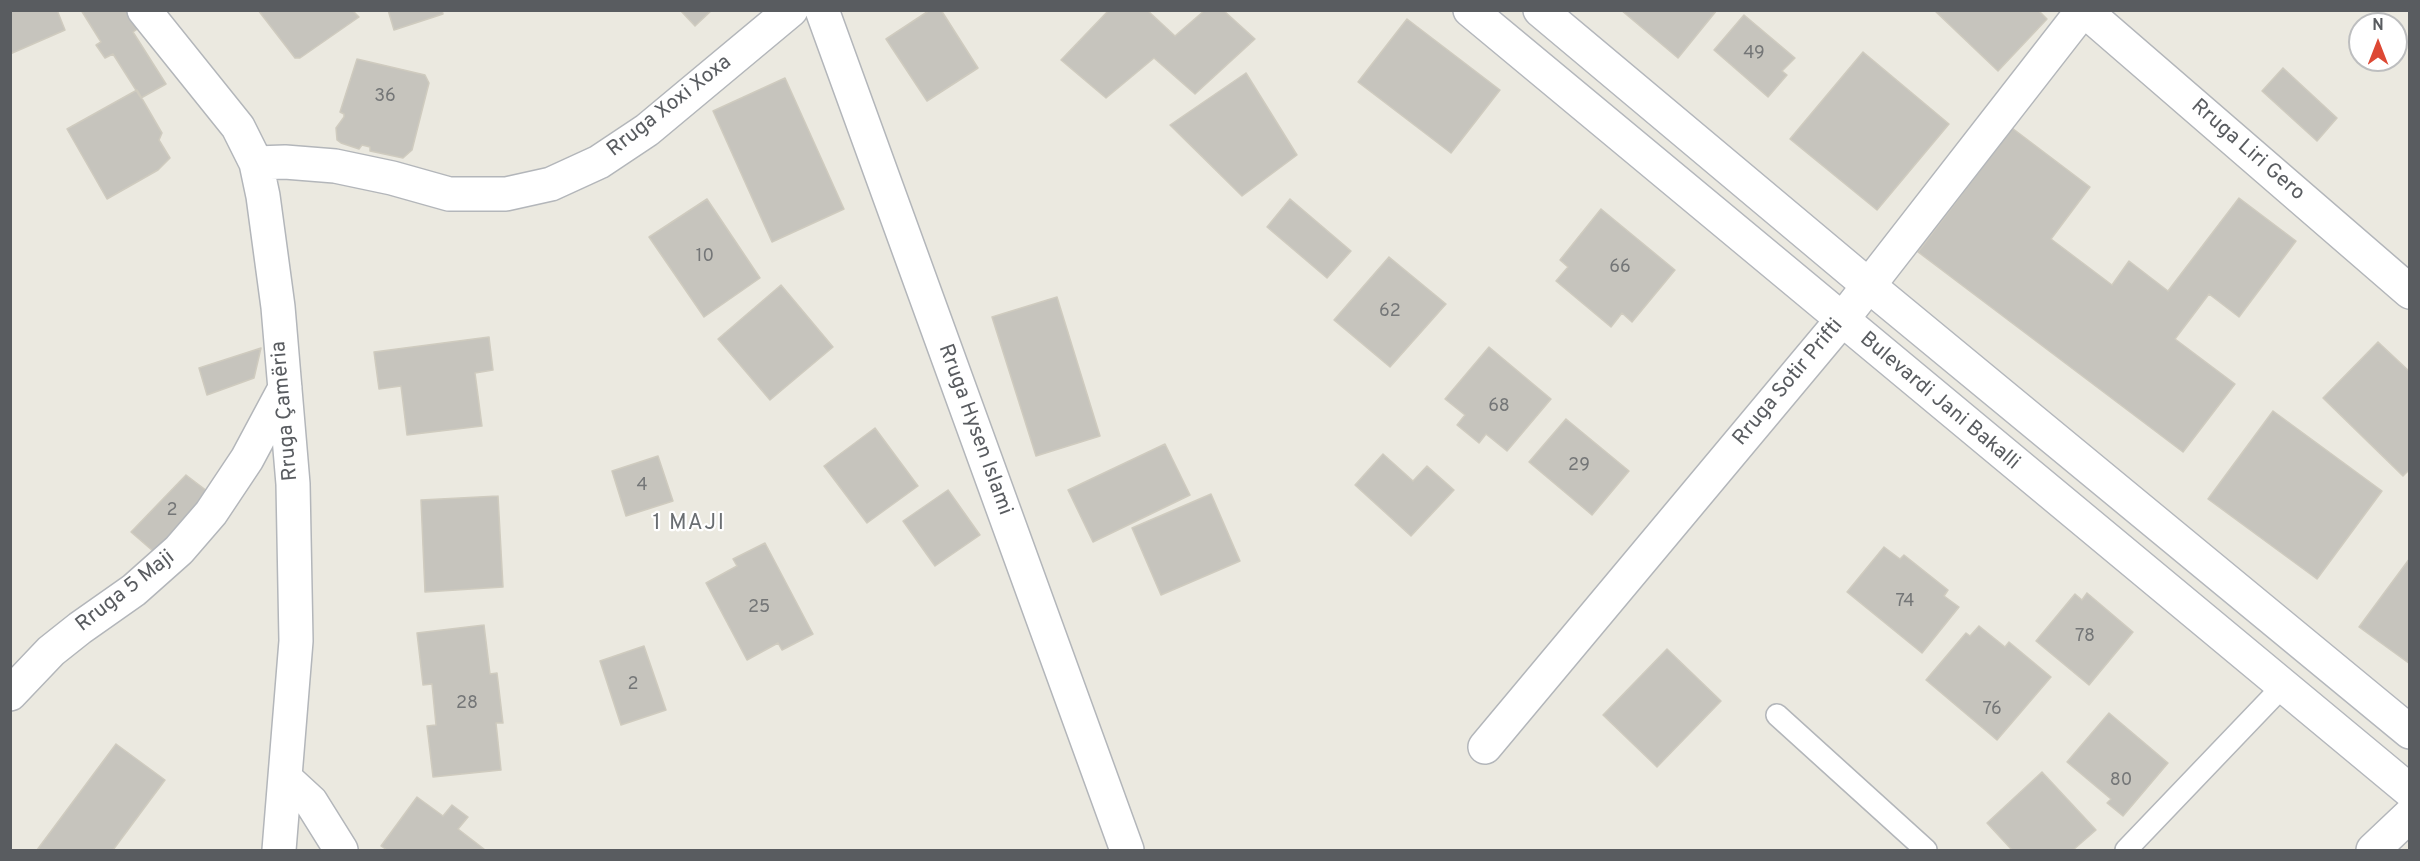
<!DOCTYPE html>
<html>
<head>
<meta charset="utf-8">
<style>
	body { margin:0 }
	#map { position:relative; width:2420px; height:861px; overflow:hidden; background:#ebe9e0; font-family:Overpass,sans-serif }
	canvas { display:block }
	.frame { position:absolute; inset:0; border:12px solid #595c60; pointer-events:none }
	.north { position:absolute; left:2348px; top:12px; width:60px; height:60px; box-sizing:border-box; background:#fff; border:2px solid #bdbebf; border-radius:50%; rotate:0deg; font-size:16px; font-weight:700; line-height:24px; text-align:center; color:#595c60 }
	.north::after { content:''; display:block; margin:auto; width:21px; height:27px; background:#dd4834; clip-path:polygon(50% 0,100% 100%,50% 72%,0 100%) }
</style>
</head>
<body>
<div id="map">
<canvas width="2420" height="861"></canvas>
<div class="frame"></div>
<div class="north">N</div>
</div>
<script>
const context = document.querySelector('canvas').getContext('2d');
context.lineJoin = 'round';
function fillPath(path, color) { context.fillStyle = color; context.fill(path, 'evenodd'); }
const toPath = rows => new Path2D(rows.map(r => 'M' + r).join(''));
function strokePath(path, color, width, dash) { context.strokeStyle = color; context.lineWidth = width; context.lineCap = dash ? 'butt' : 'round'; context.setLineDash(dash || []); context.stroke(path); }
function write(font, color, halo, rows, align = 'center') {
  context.font = font + ' Overpass,sans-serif'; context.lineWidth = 4.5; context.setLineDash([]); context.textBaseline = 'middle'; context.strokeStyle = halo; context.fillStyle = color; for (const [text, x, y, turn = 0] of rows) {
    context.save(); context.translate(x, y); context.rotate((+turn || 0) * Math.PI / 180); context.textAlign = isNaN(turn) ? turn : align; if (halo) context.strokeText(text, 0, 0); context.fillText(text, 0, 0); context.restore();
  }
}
const building = toPath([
	[10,10,57,10,65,30,10,54,10,10],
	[81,10,127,10,139,28,133,32,166,84,141,98,113,54,105,58,96,45,101,42,81,10],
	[258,10,352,10,359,17,300,58,295,58,258,10],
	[388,10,442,10,443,14,394,30,388,10],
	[680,10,712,10,695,26,680,10],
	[930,10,941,10,978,68,927,101,886,39,930,10],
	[1109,10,1147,10,1175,36,1205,10,1223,10,1255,39,1195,94,1154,58,1106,98,1061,60,1109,10],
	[1621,10,1717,10,1678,58,1621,10],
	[1934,10,2038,10,2047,19,1998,71,1934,10],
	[1744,15,1795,58,1782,71,1787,75,1768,97,1714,50,1744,15],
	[1407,19,1500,90,1451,153,1358,82,1407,19],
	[1863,52,1949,124,1877,210,1790,139,1863,52],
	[357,59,425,75,429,83,412,150,403,158,370,151,370,147,362,145,359,149,341,143,337,140,336,128,344,117,344,114,340,112,357,59],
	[2283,68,2337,118,2317,141,2262,91,2283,68],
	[1246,73,1297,155,1242,196,1170,125,1246,73],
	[785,78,844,209,772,242,713,111,785,78],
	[137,90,162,133,159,140,170,158,158,170,107,199,67,129,137,90],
	[2012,128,2090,187,2051,239,2112,285,2129,261,2168,291,2239,198,2296,241,2239,317,2209,294,2175,339,2235,384,2183,452,1918,252,2012,128],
	[707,199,760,278,704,317,649,237,707,199],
	[1290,199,1351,251,1327,278,1267,227,1290,199],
	[1601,209,1675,270,1632,322,1622,313,1611,327,1556,281,1568,267,1560,260,1601,209],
	[1389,257,1446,304,1390,367,1334,320,1389,257],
	[781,285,833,347,770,400,718,339,781,285],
	[1057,297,1100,436,1036,456,992,317,1057,297],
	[489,337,493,370,475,373,482,426,407,435,401,386,379,389,374,352,489,337],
	[2378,342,2410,372,2410,469,2403,476,2323,398,2378,342],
	[1489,347,1551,399,1507,451,1486,434,1479,443,1457,425,1465,415,1445,399,1489,347],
	[261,348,254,378,207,395,199,368,261,348],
	[2273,411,2382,491,2317,579,2208,499,2273,411],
	[1566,419,1629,471,1592,515,1529,462,1566,419],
	[875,428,918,486,867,523,824,466,875,428],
	[1165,444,1190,495,1093,542,1068,490,1165,444],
	[1383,454,1413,481,1427,466,1454,490,1411,536,1355,485,1383,454],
	[658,456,673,501,626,516,612,471,658,456],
	[186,475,207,491,161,558,131,532,186,475],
	[948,490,980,535,935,566,903,521,948,490],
	[1211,494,1240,561,1161,595,1132,528,1211,494],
	[498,496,503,587,425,592,421,500,498,496],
	[765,543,813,634,782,650,778,643,747,660,706,583,737,566,733,559,765,543],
	[1884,547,1900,559,1904,555,1948,590,1944,596,1959,607,1922,653,1847,592,1884,547],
	[2410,558,2410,664,2359,627,2410,558],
	[2087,593,2133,632,2089,685,2036,641,2075,594,2082,600,2087,593],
	[484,625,490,674,497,673,503,723,496,723,501,770,433,777,427,726,436,725,432,684,423,685,417,633,484,625],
	[1979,626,2005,647,2009,642,2051,677,1997,740,1926,680,1966,633,1970,636,1979,626],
	[644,646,666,710,621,725,600,661,644,646],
	[1667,649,1721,701,1657,767,1603,715,1667,649],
	[2109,713,2168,763,2123,816,2107,803,2111,799,2067,762,2109,713],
	[116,744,165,780,113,850,37,850,116,744],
	[2042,772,2096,830,2073,850,2012,850,1987,823,2042,772],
	[417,797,443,816,452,805,468,817,458,829,484,849,483,850,387,850,381,846,417,797]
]);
fillPath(building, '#c6c4bd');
strokePath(building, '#cfcbbf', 1.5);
const service = toPath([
	[1777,715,1926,850],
	[2126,850,2283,686]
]);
const minor = toPath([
	[144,10,238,127,256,163,263,196,278,307,293,484,296,641,279,850],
	[822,10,1127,850],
	[2084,10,2410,292],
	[256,163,285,162,335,166,392,178,449,194,506,194,551,184,599,162,647,130,791,10],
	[10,694,51,651,80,628,134,590,179,550,211,513,247,459,285,388],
	[1485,747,1841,321,2083,10],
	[286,779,311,802,341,850],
	[2373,850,2410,815]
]);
const secondary = toPath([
	[1470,10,2410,791],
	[1540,10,1868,285,2410,732]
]);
strokePath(service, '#b3b6ba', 24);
strokePath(minor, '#b3b6ba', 36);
strokePath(secondary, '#b4b7bc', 36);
strokePath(service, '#fff', 21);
strokePath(minor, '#fff', 33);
strokePath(secondary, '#fff', 33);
write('18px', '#747677', null, [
	["49",1754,54],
	["36",385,97],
	["10",705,257],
	["66",1620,268],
	["62",1390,312],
	["68",1499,407],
	["29",1579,466],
	["4",642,486],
	["2",172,511],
	["74",1905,602],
	["25",759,608],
	["78",2085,637],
	["2",633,685],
	["28",467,704],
	["76",1992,710],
	["80",2121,781]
]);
write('21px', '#595c60', '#fff', [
	["Rruga Xoxi Xoxa",670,107,-38],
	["Rruga Liri Gero",2247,151,41],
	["Rruga Sotir Prifti",1789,383,-50],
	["Bulevardi Jani Bakalli",1939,402,40],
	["Rruga Çamëria",286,411,-95],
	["Rruga Hysen Islami",974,430,70],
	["Rruga 5 Maji",126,592,-38]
]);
context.letterSpacing = '1.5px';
write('22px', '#6a6e72', '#fff', [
	["1 MAJI",689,525]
]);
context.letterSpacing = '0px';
</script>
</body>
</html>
